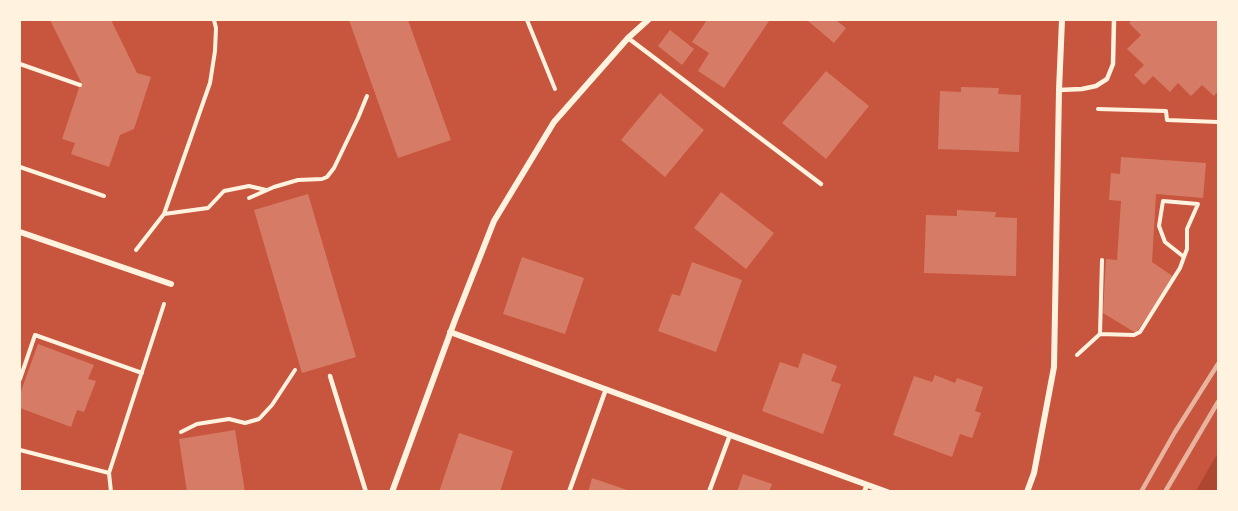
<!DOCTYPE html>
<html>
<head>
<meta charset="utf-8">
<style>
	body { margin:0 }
	#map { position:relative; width:1238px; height:511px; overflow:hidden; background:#c8553d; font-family:"Varela Round",sans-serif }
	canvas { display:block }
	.frame { position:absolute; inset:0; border:21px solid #fff3e0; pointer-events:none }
</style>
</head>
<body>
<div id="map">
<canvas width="1238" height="511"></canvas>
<div class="frame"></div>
</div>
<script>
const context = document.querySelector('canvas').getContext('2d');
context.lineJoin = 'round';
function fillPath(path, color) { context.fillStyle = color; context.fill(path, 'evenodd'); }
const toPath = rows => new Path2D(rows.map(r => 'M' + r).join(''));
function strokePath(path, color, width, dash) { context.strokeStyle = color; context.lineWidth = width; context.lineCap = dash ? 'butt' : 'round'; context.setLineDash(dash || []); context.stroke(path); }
fillPath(toPath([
	[1218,453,1218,491,1196,491,1209,468]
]), '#ae4732');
fillPath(toPath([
	[50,20,111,20,137,73,151,77,134,129,120,135,109,167,71,154,75,143,62,139,81,82],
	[349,20,408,20,451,140,398,158],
	[707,20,766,20,769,21,724,88,698,71,709,53,692,42],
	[807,20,836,20,846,28,834,43],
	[1132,20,1218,20,1218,91,1214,96,1202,85,1191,96,1178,83,1170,92,1153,76,1144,85,1134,75,1144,65,1127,49,1141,35,1129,23],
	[670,30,694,49,682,65,658,46],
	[826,71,869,106,826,159,782,123],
	[961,87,999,88,998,94,1021,95,1019,152,938,149,940,91,961,92],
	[660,93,704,130,665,177,621,140],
	[1121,157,1206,163,1203,198,1156,194,1152,262,1174,277,1136,333,1103,313,1106,259,1117,260,1121,201,1109,200,1111,173,1120,174],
	[721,192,774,233,746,269,694,228],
	[308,194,356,357,302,373,254,210],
	[957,210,996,212,995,217,1017,218,1016,276,924,273,926,215,957,216],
	[522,257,584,278,565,334,503,314],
	[692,262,742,280,716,352,658,331,672,294,680,296],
	[38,344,94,365,88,379,96,381,84,412,77,410,71,427,20,408,20,394],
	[803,353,837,366,831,381,841,384,823,434,762,411,780,362,798,368],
	[935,375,955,383,957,378,983,387,975,411,981,413,972,438,960,434,952,457,893,435,914,376,932,382],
	[235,430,245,492,187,492,179,439],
	[459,433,513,451,500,492,439,492],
	[743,474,772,484,769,492,737,492],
	[592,478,630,491,630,492,588,492]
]), '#d67c66');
strokePath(toPath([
	[527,20,555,89],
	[20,64,80,85],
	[1098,109,1166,111,1167,120,1218,122],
	[20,167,104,196],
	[249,198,274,187,298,180,322,179,327,177,334,168,358,118,367,96],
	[164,214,208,208,224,191,249,186,266,190],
	[136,250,164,214,210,83,215,51,216,28,214,20],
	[1100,334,1102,260],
	[1077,355,1100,334,1134,335,1140,332,1180,268,1184,257,1187,249,1187,229,1198,204,1163,201,1159,226,1165,242,1184,257],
	[20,379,35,335,142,373],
	[181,432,197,424,229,419,245,423,259,419,272,405,295,370],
	[20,450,109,473],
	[111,492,109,473,164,304]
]), '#fff3e0', 4);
strokePath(toPath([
	[628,38,821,184],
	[1059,90,1082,89,1096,86,1107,79,1113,64,1114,20],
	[330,376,366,492],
	[569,492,606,389],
	[709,492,730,435],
	[864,492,867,485]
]), '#fff3e0', 4.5);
strokePath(toPath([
	[20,232,171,284],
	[450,332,730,435,887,492],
	[392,492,455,320,494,221,554,122,628,38,648,20],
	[1027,492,1034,473,1054,367,1059,90,1062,20]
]), '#fff3e0', 6);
strokePath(toPath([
	[1141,492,1175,432,1218,364],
	[1165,492,1218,402]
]), '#e9b49f', 4.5);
</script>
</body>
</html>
